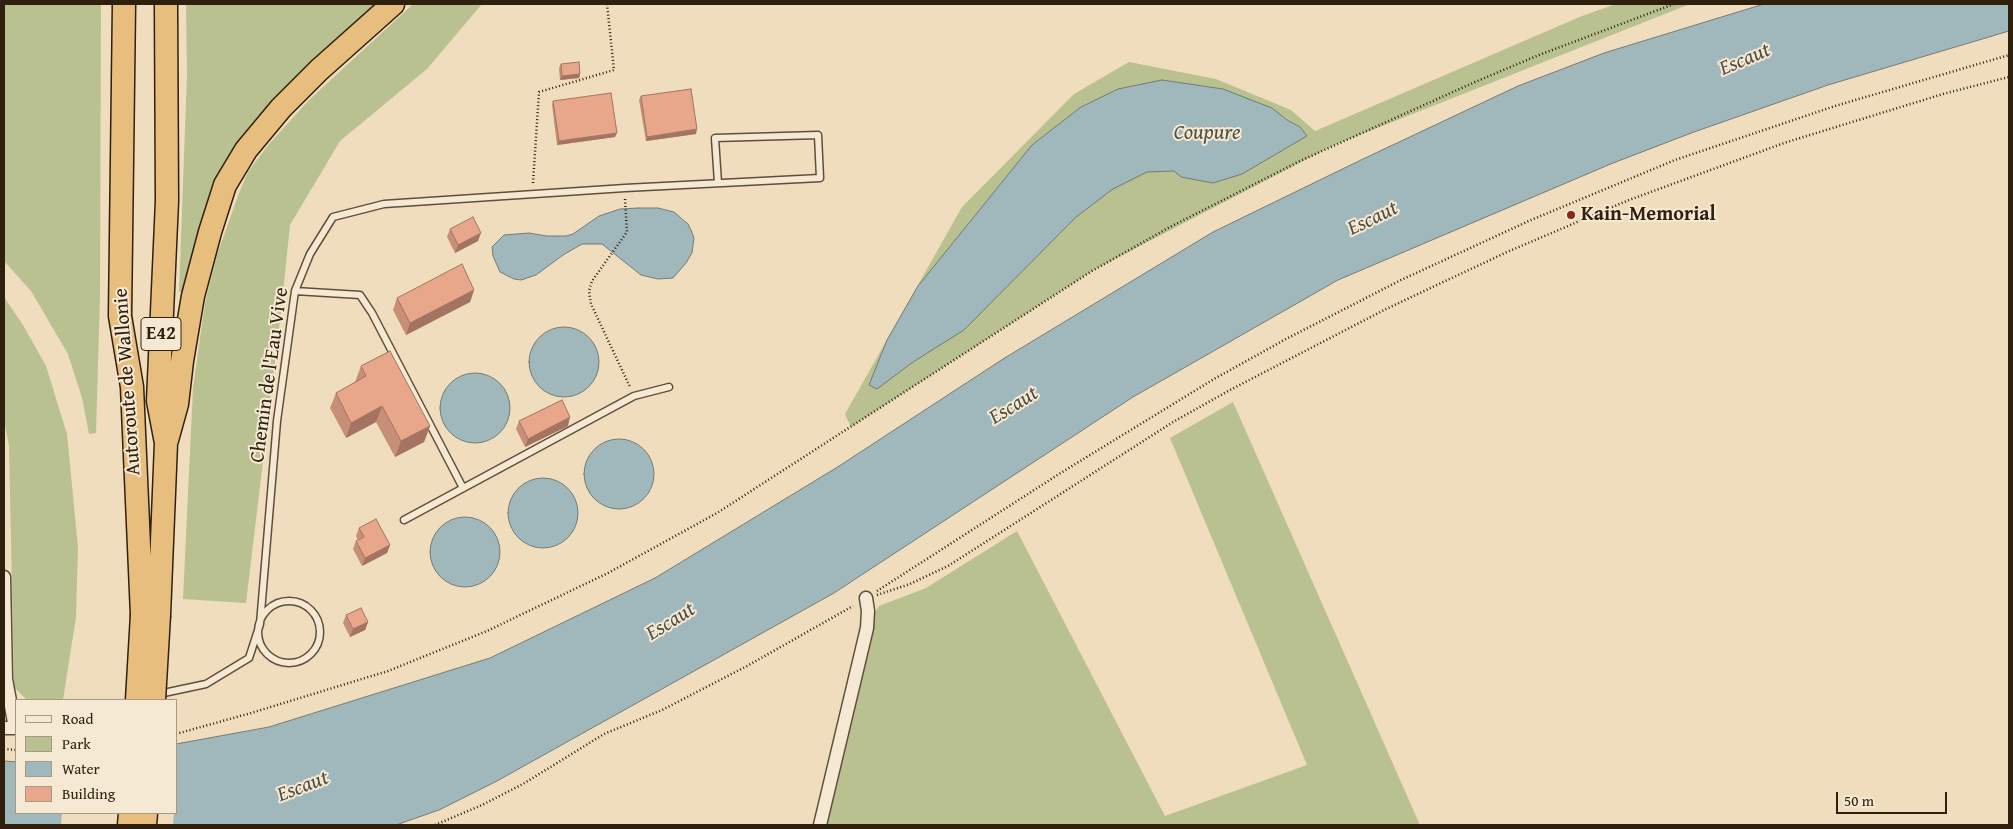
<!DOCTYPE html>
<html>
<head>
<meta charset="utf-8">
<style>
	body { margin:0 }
	#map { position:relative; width:2013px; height:829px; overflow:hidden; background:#f0ddbd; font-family:"Gentium Book Plus",serif }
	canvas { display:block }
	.frame { position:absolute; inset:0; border:5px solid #2f200e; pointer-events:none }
	.legend { position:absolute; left:15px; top:699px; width:162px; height:115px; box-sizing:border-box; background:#f5e9d4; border:1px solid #a69985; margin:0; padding:6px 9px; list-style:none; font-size:15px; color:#2f200e }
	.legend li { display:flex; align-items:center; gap:10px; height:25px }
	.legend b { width:25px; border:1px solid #a69985 }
	.scale { position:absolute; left:1836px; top:792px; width:111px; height:22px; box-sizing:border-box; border:2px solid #2f200e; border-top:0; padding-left:6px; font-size:15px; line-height:18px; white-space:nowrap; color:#2f200e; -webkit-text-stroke:4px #f5e9d4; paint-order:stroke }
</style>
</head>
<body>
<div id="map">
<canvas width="2013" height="829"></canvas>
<div class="frame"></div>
<ul class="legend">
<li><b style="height:6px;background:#f5e9d4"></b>Road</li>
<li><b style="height:14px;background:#b9c191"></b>Park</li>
<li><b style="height:14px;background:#a0b8bc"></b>Water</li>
<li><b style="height:14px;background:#e8a68a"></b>Building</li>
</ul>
<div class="scale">50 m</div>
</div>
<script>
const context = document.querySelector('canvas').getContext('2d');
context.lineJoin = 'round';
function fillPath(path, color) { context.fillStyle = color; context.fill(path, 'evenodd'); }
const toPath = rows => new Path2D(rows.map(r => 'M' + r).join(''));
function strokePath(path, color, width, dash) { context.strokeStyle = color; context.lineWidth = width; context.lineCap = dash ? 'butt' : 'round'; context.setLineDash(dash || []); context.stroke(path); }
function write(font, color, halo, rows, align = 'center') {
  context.font = font + ' "Gentium Book Plus",serif'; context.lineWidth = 4; context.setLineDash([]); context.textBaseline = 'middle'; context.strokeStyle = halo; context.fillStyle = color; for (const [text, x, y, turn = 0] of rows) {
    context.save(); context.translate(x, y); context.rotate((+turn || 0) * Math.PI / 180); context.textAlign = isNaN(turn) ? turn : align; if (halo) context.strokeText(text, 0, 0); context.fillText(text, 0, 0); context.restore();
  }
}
fillPath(toPath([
	[4,4,101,4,100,296,96,433,89,434,82,398,68,354,31,291,4,261],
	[186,4,380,4,253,128,186,290,179,292,187,75],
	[413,4,482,4,427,69,340,141,290,225,281,312,246,603,183,599,193,388,205,303,217,255,239,193,248,172,269,144,309,100],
	[1616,4,1690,4,1332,146,1092,271,851,427,845,414,962,207,1074,94,1129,62,1216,79,1291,110,1315,131,1582,16],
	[4,297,23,325,46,366,67,434,78,547,76,617,63,700,27,700,14,687,9,446,4,421],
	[1233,402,1420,825,814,825,817,808,829,811,868,624,879,606,926,588,1017,531,1165,816,1307,765,1170,438]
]), '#b9c191');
const water = toPath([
	[1764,4,2009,4,2009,31,1828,85,1694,132,1613,163,1338,280,1133,397,834,593,497,781,439,810,396,825,4,825,4,761,16,762,16,813,176,813,176,744,269,727,490,658,655,578,836,468,1003,359,1213,232,1363,159,1518,86,1604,53,1764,4],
	[1162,80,1223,89,1272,108,1287,120,1300,127,1307,136,1242,174,1213,183,1181,177,1174,171,1147,172,1113,189,1076,217,964,330,913,362,877,389,869,385,887,340,918,286,1032,145,1081,107,1118,89,1162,80],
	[639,208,658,208,674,212,688,224,691,230,694,238,692,253,686,263,673,278,658,279,641,275,602,244,582,244,563,255,536,275,521,280,514,279,500,272,493,256,492,247,504,235,529,233,547,236,566,236,573,234,599,216,620,209,639,208],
	'529 362a35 35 0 1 1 70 0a35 35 0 1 1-70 0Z',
	'440 408a35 35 0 1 1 70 0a35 35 0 1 1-70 0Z',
	'584 474a35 35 0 1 1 70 0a35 35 0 1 1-70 0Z',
	'508 513a35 35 0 1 1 70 0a35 35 0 1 1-70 0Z',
	'430 552a35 35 0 1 1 70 0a35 35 0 1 1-70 0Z'
]);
fillPath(water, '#a0b8bc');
strokePath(water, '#737b76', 1);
fillPath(toPath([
	[62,813,174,813,173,825,61,825]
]), '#f0ddbd');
const lane = toPath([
	[295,291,360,295,372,313,463,488],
	[404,520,634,396,669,387],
	'258 632a31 31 0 1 1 62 0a31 31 0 1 1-62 0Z',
	[159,694,206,684,249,658,260,624,277,421,295,291,310,254,333,217,384,204,625,188,820,178,818,135,715,138,718,183]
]);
const street = toPath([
	[4,577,6,679,15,728,4,728],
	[820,825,867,628,868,611,866,598]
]);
const highway = toPath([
	[124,4,120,316,132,387,142,615],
	[167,440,177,404,182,361,193,296,210,232,225,185,246,150,281,108,319,70,393,4],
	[159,615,166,443,158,401,167,201,166,4],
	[129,825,130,813],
	[145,825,146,813]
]);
strokePath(lane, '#5f4f3a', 9);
strokePath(street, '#5f4f3a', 15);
strokePath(highway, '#2f200e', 25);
strokePath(toPath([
	[533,183,539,92,614,70,607,4],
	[625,199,627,232,592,281,589,291,591,304,630,387],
	[877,591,1059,474,1214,379,1286,339,1401,280,1531,220,1675,160,1835,106,2009,55],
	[877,595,910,584,948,566,1173,422,1230,390,1386,309,1507,252,1629,200,1784,143,1943,94,2009,77],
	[176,734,251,713,388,671,487,631,608,573,717,513,1092,271,1170,227,1300,161,1475,82,1539,55,1674,4],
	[4,749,16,750],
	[435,825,482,805,523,784,604,734,662,710,747,666,853,606]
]), '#2f200e', 2.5, [1, 2.5]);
strokePath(lane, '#f5e9d4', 6);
strokePath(street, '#f5e9d4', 12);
strokePath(highway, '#e8be7e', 22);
const highwayBridge = toPath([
	[137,700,142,615],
	[154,700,159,615]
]);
strokePath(highwayBridge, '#2f200e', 25, []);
strokePath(highwayBridge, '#e8be7e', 22);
fillPath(toPath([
	[561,64,580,74,579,78,560,80,559,68],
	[641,96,696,134,646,141,639,100],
	[553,101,615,137,557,145,552,105],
	[450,229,478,241,455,253,447,237],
	[474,290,470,302,406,335,393,310,397,298],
	[361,366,430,426,424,442,395,457,376,422,346,438,330,408,336,393,355,382],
	[519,421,568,426,525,447,516,429],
	[359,528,390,545,387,553,362,566,353,549,356,541,358,540,356,536],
	[346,615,368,622,365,630,350,637,343,623]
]), '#c88f77');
fillPath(toPath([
	[580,74,579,78,560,80,562,76],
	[697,129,696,134,646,141,647,137],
	[617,133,615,137,557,145,559,141],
	[481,233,478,241,455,253,458,245],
	[474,290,470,302,406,335,410,323],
	[382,406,376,422,346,438,351,423],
	[570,417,568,426,525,447,528,439],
	[430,426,424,442,395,457,401,441],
	[390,545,387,553,362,566,365,558],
	[368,622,365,630,350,637,353,629]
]), '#a27461');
const building = toPath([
	[579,62,580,74,562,76,561,64,579,62],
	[691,89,697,129,647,137,641,96,691,89],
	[611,93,617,133,559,141,553,101,611,93],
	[473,217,481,233,458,245,450,229,473,217],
	[462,264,474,290,410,323,397,298,462,264],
	[390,351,430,426,401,441,382,406,351,423,336,393,366,376,361,366,390,351],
	[562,400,570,417,528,439,519,421,562,400],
	[376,519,390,545,365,558,356,541,364,537,359,528,376,519],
	[361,608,368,622,353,629,346,615,361,608]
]);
fillPath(building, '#e8a68a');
strokePath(building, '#a27461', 1);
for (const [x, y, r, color] of [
	[1571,215,5,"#8f2418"]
]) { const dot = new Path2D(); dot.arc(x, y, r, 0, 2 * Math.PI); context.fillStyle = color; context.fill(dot); strokePath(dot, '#f5e9d4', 2); }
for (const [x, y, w] of [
	[161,334,40]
]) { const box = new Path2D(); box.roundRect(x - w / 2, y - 16.5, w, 33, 4); context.fillStyle = '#f5e9d4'; context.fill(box); strokePath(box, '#2f200e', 1); }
write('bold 19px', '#2f200e', null, [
	["E42",161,334]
]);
write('bold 20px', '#2f200e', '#f5e9d4', [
	["Kain-Memorial",1581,215]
], 'left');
write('20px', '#2f200e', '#f5e9d4', [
	["Chemin de l'Eau Vive",270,375,-82],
	["Autoroute de Wallonie",128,382,-94]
]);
write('italic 21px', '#514e42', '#f5e9d4', [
	["Escaut",1745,60,-23],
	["Coupure",1207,134],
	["Escaut",1373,219,-26],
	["Escaut",1014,406,-32],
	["Escaut",671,622,-32],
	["Escaut",303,787,-21]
]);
</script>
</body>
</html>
